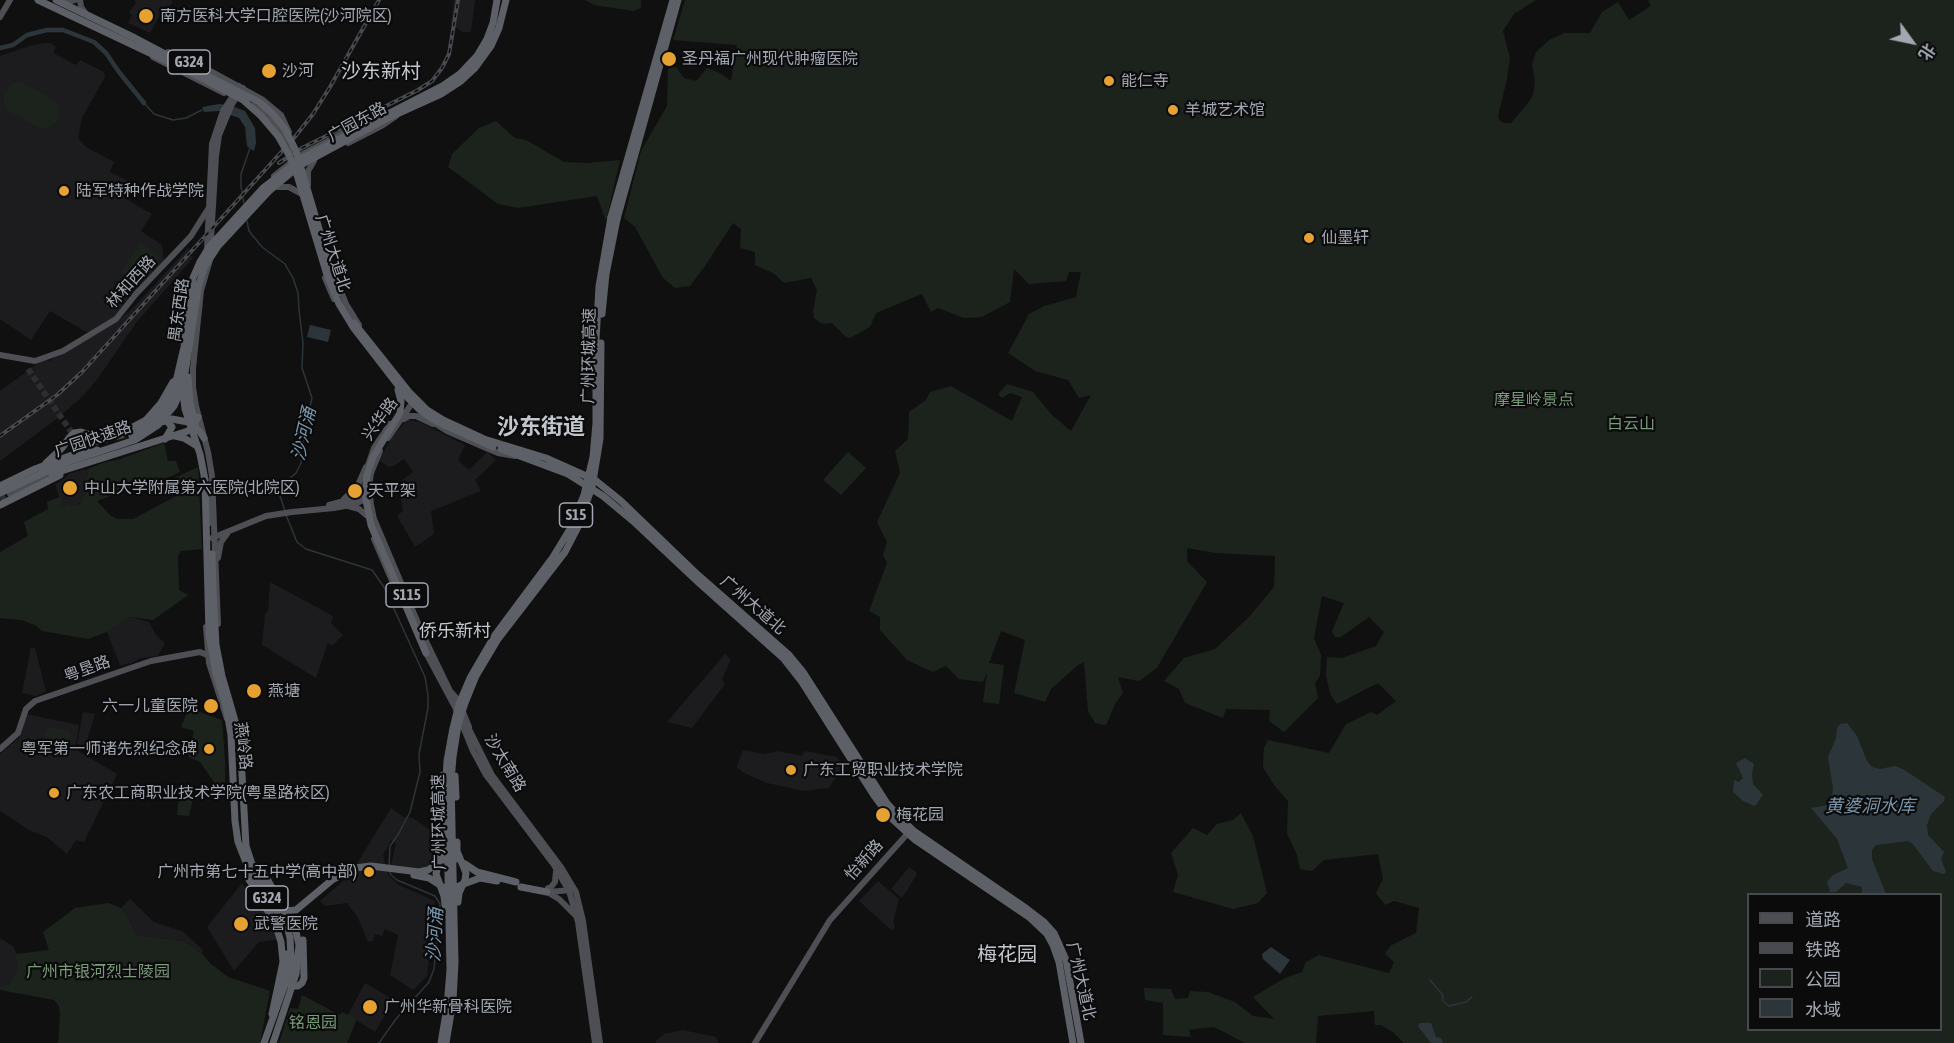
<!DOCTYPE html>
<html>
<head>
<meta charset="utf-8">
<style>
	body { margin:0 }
	#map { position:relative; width:1954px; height:1043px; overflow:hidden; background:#101011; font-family:"Asap Condensed","Noto Sans SC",sans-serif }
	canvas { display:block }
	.legend { position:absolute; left:1747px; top:893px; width:195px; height:138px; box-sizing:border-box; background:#0b0b0c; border:2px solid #47494e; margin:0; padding:8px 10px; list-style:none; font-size:18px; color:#a2a7b1 }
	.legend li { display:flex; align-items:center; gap:12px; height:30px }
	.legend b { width:30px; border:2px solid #47494e }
	.north { position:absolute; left:1882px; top:12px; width:60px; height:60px; -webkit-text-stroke:4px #0b0b0c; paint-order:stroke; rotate:123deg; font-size:16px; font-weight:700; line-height:24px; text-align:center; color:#a2a7b1 }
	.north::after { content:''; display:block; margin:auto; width:21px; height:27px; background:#a2a7b1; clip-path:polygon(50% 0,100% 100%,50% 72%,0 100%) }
</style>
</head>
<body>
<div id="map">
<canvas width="1954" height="1043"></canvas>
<ul class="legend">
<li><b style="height:8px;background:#4d4f54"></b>道路</li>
<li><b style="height:8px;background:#484a4f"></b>铁路</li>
<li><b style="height:16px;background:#1c231d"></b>公园</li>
<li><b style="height:16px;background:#2c353a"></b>水域</li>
</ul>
<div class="north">北</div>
</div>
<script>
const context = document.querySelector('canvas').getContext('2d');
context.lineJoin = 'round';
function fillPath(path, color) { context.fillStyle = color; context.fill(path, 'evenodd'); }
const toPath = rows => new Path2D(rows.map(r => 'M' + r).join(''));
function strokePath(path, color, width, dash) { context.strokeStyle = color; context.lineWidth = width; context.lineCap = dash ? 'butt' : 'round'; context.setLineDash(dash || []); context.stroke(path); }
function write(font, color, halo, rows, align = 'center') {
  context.font = font + ' "Asap Condensed","Noto Sans SC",sans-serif'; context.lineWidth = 4.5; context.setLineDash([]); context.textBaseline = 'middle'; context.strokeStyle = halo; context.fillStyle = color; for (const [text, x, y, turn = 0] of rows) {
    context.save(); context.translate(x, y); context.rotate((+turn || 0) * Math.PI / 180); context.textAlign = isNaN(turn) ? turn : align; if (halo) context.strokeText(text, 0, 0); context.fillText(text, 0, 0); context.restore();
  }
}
fillPath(toPath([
	[134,0,171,0,173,2,159,17,150,33,128,23,132,15,129,12,136,3],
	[454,0,475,0,471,32,462,32,451,24],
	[44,43,51,43,56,47,53,53,76,65,80,60,104,72,105,77,82,118,78,138,86,147,114,162,110,172,132,183,124,198,152,214,141,231,162,245,164,262,138,292,132,293,112,320,90,334,50,311,31,340,0,319,0,56,29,46],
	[188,248,190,249,187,253,193,258,136,323,96,381,82,397,54,421,0,461,0,391,44,359,49,361,122,317,133,308],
	[409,420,420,422,465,445,458,460,469,470,487,452,496,460,475,480,481,491,431,511,434,534,415,547,397,516,403,511,398,483,413,472,404,459,394,466,388,467,379,460,391,439,404,423],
	[85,469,88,475,82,484,85,495,83,499,76,507,62,507,55,484,60,482,69,474],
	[270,582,333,616,331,623,343,635,332,646,328,643,316,678,262,645,265,614,268,611],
	[130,617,149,622,156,635,165,643,158,656,141,658,132,663,120,665,107,632],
	[31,647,35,648,46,691,36,696,22,693],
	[725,654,731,660,722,679,725,684,692,728,667,722],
	[83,712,95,714,85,747,77,744],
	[26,714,79,725,75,749,117,774,84,842,76,840,67,854,48,838,29,830,0,811,0,754,19,738,22,732],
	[743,750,764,754,779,751,802,756,805,751,837,757,843,767,829,788,804,791,767,783,744,773,737,767],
	[391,808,404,817,413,818,439,836,439,848,434,861,422,870,391,865,396,844,391,840,383,855,388,875,399,885,435,901,427,976,413,990,390,975,398,935,385,929,382,936,375,934,373,941,368,942,358,918,347,903,325,906,320,901,350,875],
	[909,867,917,873,916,876,902,898,891,889],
	[878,881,899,899,893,922,895,927,892,931,859,901],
	[242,883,277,930,280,939,259,942,234,971,207,927],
	[130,899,154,922,182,931,203,950,202,954,184,941,136,935,127,915,121,908],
	[0,938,13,946,18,957,18,968,8,987,0,987],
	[365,983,394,1000,375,1032,348,1015],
	[683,1030,716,1037,718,1043,656,1043,656,1041,664,1034]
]), '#1c1c1e');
fillPath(toPath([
	[585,0,641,0,641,8,633,11,594,5],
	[685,0,1536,0,1514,14,1503,31,1510,58,1507,79,1498,116,1500,121,1504,123,1511,123,1529,102,1533,95,1535,83,1532,64,1536,52,1549,40,1564,33,1590,33,1602,12,1618,2,1629,20,1651,6,1648,0,1954,0,1954,1043,1404,1043,1394,1033,1381,1025,1375,1025,1374,1011,1318,1016,1316,1043,1245,1043,1214,1027,1189,1030,1191,1037,1163,1035,1163,1003,1145,1000,1144,988,1171,989,1175,999,1188,998,1190,991,1208,992,1235,1002,1253,1016,1274,1019,1253,997,1285,978,1302,972,1306,962,1319,955,1389,973,1394,962,1385,954,1390,946,1416,933,1419,908,1394,901,1385,905,1376,893,1383,879,1378,854,1324,860,1312,871,1300,869,1297,855,1287,833,1288,801,1274,785,1263,767,1264,748,1268,740,1329,753,1346,724,1371,712,1377,715,1396,701,1378,683,1337,704,1330,694,1326,675,1327,657,1342,658,1376,646,1384,632,1369,617,1341,637,1335,637,1332,631,1344,603,1322,596,1314,638,1321,655,1320,676,1315,683,1318,698,1284,732,1269,721,1270,710,1226,709,1223,718,1185,703,1179,689,1164,681,1184,658,1215,649,1249,617,1274,587,1275,556,1215,553,1187,548,1187,561,1207,582,1157,668,1139,681,1118,677,1123,693,1115,704,1106,725,1095,723,1088,711,1084,662,1078,665,1051,689,1045,702,1014,693,1025,640,1001,631,989,663,1004,665,999,704,983,702,987,673,983,682,959,679,946,666,933,672,907,660,880,630,880,617,869,611,887,563,883,555,887,542,877,522,900,473,895,451,908,439,909,412,926,400,930,392,951,386,1012,421,1022,397,1010,393,1002,398,998,394,1007,384,1033,392,1052,415,1071,431,1091,395,1079,398,1068,380,1035,371,1008,353,1029,314,1044,306,1076,297,1081,272,1069,272,1066,281,1029,284,1014,269,1010,302,982,317,964,318,938,308,931,312,922,294,876,313,870,327,850,338,845,336,832,323,822,324,814,318,813,311,817,290,811,278,784,283,773,273,755,265,755,252,740,248,741,229,733,223,705,266,690,286,675,288,663,278,635,227,624,218,641,151,667,106,668,69,676,67,684,78,696,81,707,68,720,73,731,81,737,45,673,40],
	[1748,894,1940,894,1940,1030,1748,1030],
	[21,82,53,100,58,106,59,116,55,123,48,128,40,128,9,111,4,103,3,95,13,83],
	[496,121,515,138,526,140,564,162,586,163,620,160,606,221,597,196,518,208,498,204,448,167,452,154,479,128],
	[141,243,159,257,139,285,121,272],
	[164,443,168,461,176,461,180,472,152,485,135,487,97,501,110,515,117,519,133,519,178,495,170,480,198,467,202,549,181,551,178,556,179,590,188,595,187,596,153,620,130,617,107,632,88,639,42,631,35,625,21,620,0,618,0,552,28,536,24,522,48,509,47,502,60,497,62,507,70,504,71,507,79,505,85,495,82,484,88,475,86,470,102,463,120,459],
	[848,452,866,468,841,495,823,480],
	[189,708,222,720,225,761,225,791,221,792,200,762,188,757,194,731,181,727],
	[51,727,69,731,71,737,69,740,65,742,46,739,44,733,48,728],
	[179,796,193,799,189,816,177,815],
	[1241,813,1253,836,1267,893,1258,903,1233,909,1173,892,1178,875,1171,853,1193,828,1207,835,1217,824,1233,820],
	[108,903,121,908,127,915,136,935,184,941,202,954,211,964,228,977,270,991,260,1043,58,1043,60,1014,59,1006,54,1000,0,990,0,987,8,986,18,968,16,954,49,950,43,932,75,908],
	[302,995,340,1015,342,1012,357,1019,347,1043,279,1043,290,1008,298,1009]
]), '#1c231d');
fillPath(toPath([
	[219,104,229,105,245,111,255,128,256,143,254,151,247,146,245,127,239,118,219,111,204,112,202,107],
	[310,325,331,330,328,342,307,337],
	[1847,723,1857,736,1867,761,1872,767,1880,769,1895,766,1903,769,1945,797,1944,801,1931,814,1927,825,1928,835,1944,852,1941,859,1946,872,1944,874,1933,871,1912,843,1908,841,1876,845,1872,850,1872,859,1886,894,1862,894,1862,887,1846,883,1836,892,1830,892,1827,882,1833,875,1848,868,1837,839,1811,808,1828,805,1832,797,1833,788,1828,757,1836,738,1837,728,1840,724],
	[1745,758,1754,764,1752,773,1753,784,1763,795,1755,806,1743,801,1733,792,1734,780,1739,782,1743,778,1736,763],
	[1271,947,1290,960,1280,974,1263,959,1262,954],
	[1420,1023,1431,1023,1436,1037,1441,1038,1443,1043,1431,1043,1418,1026]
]), '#2c353a');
strokePath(toPath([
	[144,103,154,114,173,120,186,118,202,110],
	[244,204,241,186,241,174,250,148],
	[247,221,249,231,262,247,285,264,293,278,298,293,299,310,303,343,302,368,312,398,304,434,301,463,296,473,283,484,279,493,285,511],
	[286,515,297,542,306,549,372,570,384,587,425,677,428,695,428,708,419,754,420,772,410,812,399,833,390,846,389,866],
	[1430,980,1442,994,1443,1001,1449,1006,1466,1002,1472,997],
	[379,1043,396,1019,429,982,434,969,440,904,435,896,397,880,390,874,390,871]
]), '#2c353a', 1.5);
strokePath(toPath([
	[0,48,13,45,27,35,47,30,63,30,94,42,106,53,119,72,144,103]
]), '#2c353a', 4.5);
strokePath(toPath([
	[28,369,74,436],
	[0,499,10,494]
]), '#2d2e31', 6, [6, 3]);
strokePath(toPath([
	[80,0,81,7,86,14],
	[62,3,75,0],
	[0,17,10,0],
	[168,52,212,72,263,100,281,115,289,132],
	[153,57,224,93],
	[253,106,269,117,276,124,285,139,290,152],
	[348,143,383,125,396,116],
	[303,154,363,123],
	[274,176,294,160],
	[308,185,308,171,314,161],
	[278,187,289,187,300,193],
	[211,238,216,156,219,135,232,104,243,88],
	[207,250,212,144,223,111,239,86],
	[210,260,201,291,193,368,193,387,196,406,208,452,212,476,218,624],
	[325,278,334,299],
	[339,286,346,304,359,325],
	[0,355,35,361,63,351,116,319,136,294,191,236,208,209],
	[404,419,409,416,416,416,433,424],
	[431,421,447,431,486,448,498,453,515,456],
	[75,437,82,442,89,444,123,435],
	[388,438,415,399],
	[380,451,371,473,369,487,371,505,374,519,423,635,452,695],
	[366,471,374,448,390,424],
	[10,494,52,474],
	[209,497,209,523],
	[344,499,358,485,366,467],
	[329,505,356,498,369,497],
	[348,506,359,509,366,515],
	[212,538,266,516,292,512,334,508,355,504,369,497],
	[374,539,396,590],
	[218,558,221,542,227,534],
	[206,627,209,663,227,719],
	[425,651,455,707,473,751,486,775,554,865,569,891,578,922,595,1043],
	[451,692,458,700,469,727],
	[466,723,492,775,561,867,576,892,583,921,600,1043],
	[0,749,18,733,26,709,35,701,151,661,200,652,207,655],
	[548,888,551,887,555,882,556,871],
	[547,892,559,899,576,916],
	[549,892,571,890],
	[755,1043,830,920,909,832]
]), '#4d4f54', 6);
strokePath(toPath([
	[38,0,190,72],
	[56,0,135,38,192,68],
	[611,217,673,0],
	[617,219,678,0],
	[354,323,409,392,427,410,443,420,484,439,546,458,595,480,621,501,698,575,789,655,803,672,886,802,900,818,915,832,1027,909,1044,922,1054,933,1066,960,1081,1043],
	[175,397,183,370],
	[161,422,172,419,188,422,200,432,204,438],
	[175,436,184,438,197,446],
	[165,439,172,427,166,420],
	[501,449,568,474,603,496,633,521,699,583,784,659,802,682,875,797,890,817,914,839,1029,917,1047,934,1053,945,1059,962,1073,1043],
	[46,463,62,448,69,438,74,433,81,432,98,437,127,430,146,420],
	[52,474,188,431,193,427,198,417],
	[0,486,35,469,80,452,97,450],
	[0,505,60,475],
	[213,590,216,645,222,676,240,738,246,846,254,870,261,882,294,923,299,945,296,974,273,1043],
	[405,604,426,653],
	[216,674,226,706,231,735,235,821,238,842,251,875,287,926,290,938,291,957,289,973,264,1043],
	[442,834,442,849,436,874,444,896,445,905],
	[457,842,457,851,466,873,465,880,459,893,458,902],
	[465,864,477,872,516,882],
	[414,875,429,878,440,885],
	[461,885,480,878,497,881],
	[521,887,547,892],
	[263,904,277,925],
	[284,911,296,910,332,880,355,868,371,866,419,872,428,870,438,863],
	[272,1014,283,962,281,942,275,923],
	[441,1043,447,1007,450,970,446,780],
	[446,1043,453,1001,455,962,451,781]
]), '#5d6066', 7);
const rail = toPath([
	[279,163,302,148,418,90,432,81,442,68,449,54,458,0],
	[0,436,57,395,82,372,294,138,313,114,330,87,379,0]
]);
strokePath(rail, '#484a4f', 4);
strokePath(rail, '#0b0b0c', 1.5, [4.5]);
strokePath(toPath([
	[192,68,259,102,272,113,285,129,296,151,338,293],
	[190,72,243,100,261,116,278,136,289,155,297,175,327,275,339,304,353,327,408,398,421,411,436,421,493,447],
	[602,314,606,274,617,219],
	[188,377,190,402,196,428],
	[398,390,401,401,400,413,373,457,367,475,365,495,371,525,405,604],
	[183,391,185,409,200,454,205,480,209,634,216,674],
	[146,420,161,403,173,382],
	[132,436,157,417,167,405,174,390,184,347,193,278,200,262,209,247,263,188,302,158,444,85,460,74,477,56,487,39,493,23,497,0],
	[0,493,62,464,135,440,158,425,174,406,183,386,199,284,205,266,218,246,269,191,299,166,388,118,441,94,461,81,475,68,491,46,499,28,506,0],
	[212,554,213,590],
	[455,776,456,797],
	[446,780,447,761,453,728,459,704,470,678,495,635,553,557,570,529,584,495,593,457,596,423,596,340,599,286,611,217],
	[451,781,453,757,458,725,465,703,476,676,498,639,565,552,577,529,592,487,600,439,601,343],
	[442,799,443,775],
	[443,860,450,858,458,859],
	[445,887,453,888,459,886],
	[271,910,249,880,247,873,249,869,255,866,261,868,275,893],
	[287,954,285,979,291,986,298,986,302,983,304,978,303,940]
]), '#5d6066', 7);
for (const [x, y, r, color] of [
	[146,16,8,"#e5a233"],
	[669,59,8,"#e5a233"],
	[269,71,8,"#e5a233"],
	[1109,81,6,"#e5a233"],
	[1173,110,6,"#e5a233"],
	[64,191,6,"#e5a233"],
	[1309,238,6,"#e5a233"],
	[70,488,8,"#e5a233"],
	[355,491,8,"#e5a233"],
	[254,691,8,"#e5a233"],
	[211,706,8,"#e5a233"],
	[209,749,6,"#e5a233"],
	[791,770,6,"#e5a233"],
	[54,793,6,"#e5a233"],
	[883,815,8,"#e5a233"],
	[369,872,6,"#e5a233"],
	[241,924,8,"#e5a233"],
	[370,1007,8,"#e5a233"]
]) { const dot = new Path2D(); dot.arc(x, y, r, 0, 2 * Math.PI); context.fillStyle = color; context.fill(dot); strokePath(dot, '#0b0b0c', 2); }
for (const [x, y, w] of [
	[189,62,42],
	[576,515,33],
	[407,595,42],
	[267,898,42]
]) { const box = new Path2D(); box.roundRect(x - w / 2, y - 12, w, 24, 4.5); context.fillStyle = '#0b0b0c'; context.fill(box); strokePath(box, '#a2a7b1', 1.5); }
write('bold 15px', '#a2a7b1', null, [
	["G324",189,62],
	["S15",576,515],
	["S115",407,595],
	["G324",267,898]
]);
write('16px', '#a2a7b1', '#0b0b0c', [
	["南方医科大学口腔医院(沙河院区)",160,16],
	["圣丹福广州现代肿瘤医院",682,59],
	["沙河",282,71],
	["能仁寺",1121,81],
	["羊城艺术馆",1185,110],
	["陆军特种作战学院",76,191],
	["仙墨轩",1321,238],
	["中山大学附属第六医院(北院区)",84,488],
	["天平架",368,491],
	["燕塘",268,691],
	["六一儿童医院",198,706,"right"],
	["粤军第一师诸先烈纪念碑",197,749,"right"],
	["广东工贸职业技术学院",803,770],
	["广东农工商职业技术学院(粤垦路校区)",66,793],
	["梅花园",896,815],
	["广州市第七十五中学(高中部)",357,872,"right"],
	["武警医院",254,924],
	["广州华新骨科医院",384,1007]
], 'left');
write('16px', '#a2a7b1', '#0b0b0c', [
	["广园东路",357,122,-29],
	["广州大道北",333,253,72],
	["林和西路",131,282,-48],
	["禺东西路",179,310,-82],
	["广州环城高速",589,356,-89],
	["兴华路",380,419,-54],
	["广园快速路",93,439,-19],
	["广州大道北",753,605,41],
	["粤垦路",87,669,-20],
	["燕岭路",243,746,83],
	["沙太南路",505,763,59],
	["广州环城高速",439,822,-91],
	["怡新路",864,860,-48],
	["广州大道北",1081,981,77]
]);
write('16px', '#799b7a', '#0b0b0c', [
	["摩星岭景点",1534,400],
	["白云山",1631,424],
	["广州市银河烈士陵园",98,972],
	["铭恩园",313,1023]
]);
write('italic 18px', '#7a96ab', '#0b0b0c', [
	["沙河涌",304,434,-77],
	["黄婆洞水库",1870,806],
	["沙河涌",435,935,-87]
]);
write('18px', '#c2c6cd', '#0b0b0c', [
	["侨乐新村",455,631]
]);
write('20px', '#c2c6cd', '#0b0b0c', [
	["沙东新村",381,72],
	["梅花园",1007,955]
]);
write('bold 22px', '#c2c6cd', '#0b0b0c', [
	["沙东街道",541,427]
]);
</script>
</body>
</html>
